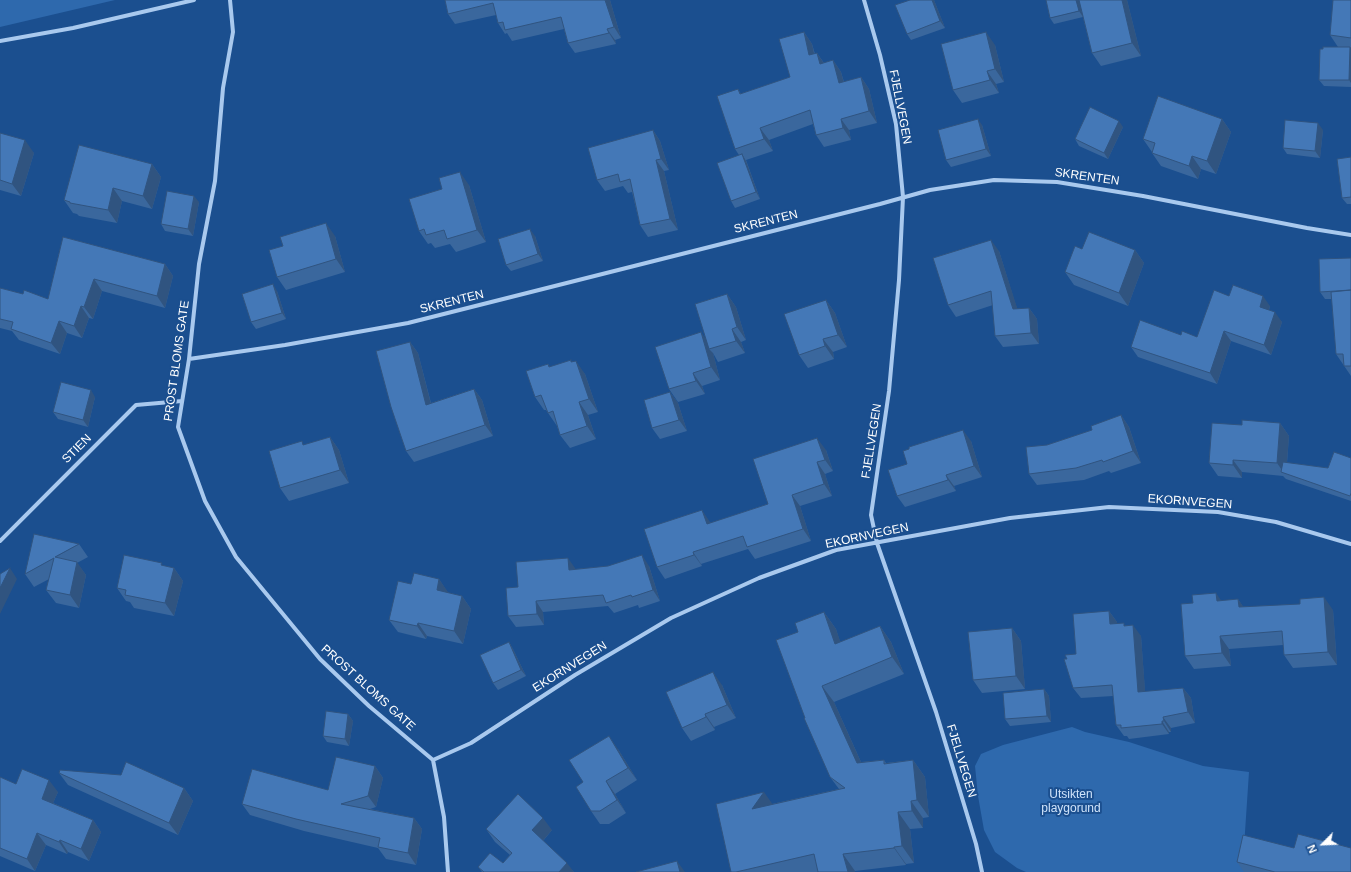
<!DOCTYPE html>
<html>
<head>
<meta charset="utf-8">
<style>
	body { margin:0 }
	#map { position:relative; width:1351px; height:872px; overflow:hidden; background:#1b4f8f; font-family:Helvetica,sans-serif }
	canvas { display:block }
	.north { position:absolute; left:1303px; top:824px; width:40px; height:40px; -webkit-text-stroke:3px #1b4f8f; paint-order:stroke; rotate:246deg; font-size:11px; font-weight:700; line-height:16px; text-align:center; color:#fff }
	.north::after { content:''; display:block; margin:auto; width:14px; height:18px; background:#fff; clip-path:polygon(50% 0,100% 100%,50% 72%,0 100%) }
</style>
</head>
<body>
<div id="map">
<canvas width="1351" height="872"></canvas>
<div class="north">N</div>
</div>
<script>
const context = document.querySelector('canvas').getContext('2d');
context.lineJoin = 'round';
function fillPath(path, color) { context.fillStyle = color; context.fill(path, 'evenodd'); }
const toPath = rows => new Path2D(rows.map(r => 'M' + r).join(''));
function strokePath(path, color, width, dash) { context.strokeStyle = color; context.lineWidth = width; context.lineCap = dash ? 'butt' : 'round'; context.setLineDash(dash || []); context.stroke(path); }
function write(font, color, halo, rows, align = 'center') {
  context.font = font + ' Helvetica,sans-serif'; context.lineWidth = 4; context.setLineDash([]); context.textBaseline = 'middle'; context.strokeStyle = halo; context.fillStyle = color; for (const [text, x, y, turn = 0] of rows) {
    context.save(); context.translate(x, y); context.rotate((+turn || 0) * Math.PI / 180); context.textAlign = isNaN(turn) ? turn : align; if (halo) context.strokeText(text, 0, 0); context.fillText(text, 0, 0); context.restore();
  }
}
fillPath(toPath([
	[0,0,115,0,0,27],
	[1072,727,1085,732,1129,742,1203,766,1249,772,1244,847,1244,872,1026,872,1017,868,995,852,984,830,978,796,975,766,981,754,1003,745]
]), '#2e69ad');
strokePath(toPath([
	[230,0,233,32,223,88,215,181,199,264,189,359,178,427,205,501,236,557,320,659,369,706,433,760,444,817,448,872],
	[864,0,880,55,896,124,903,197,899,280,889,391,871,515,877,543,936,712,976,844,982,872],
	[0,41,73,28,194,0],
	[189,359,285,345,408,323,880,204,930,190,994,180,1057,182,1143,196,1307,228,1351,235],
	[0,541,136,405,182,401],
	[433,760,471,743,575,675,671,618,759,578,836,550,1010,518,1109,507,1218,512,1276,522,1351,544]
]), '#a9c9ee', 4);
fillPath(toPath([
	[445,0,610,0,621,38,615,40,616,44,575,53,568,43,564,29,512,41,507,33,505,34,498,23,496,15,455,24,448,14],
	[934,0,945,28,911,40,907,34],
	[1127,0,1141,56,1101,66,1092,53,1083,17,1054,24,1050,18],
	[1351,0,1351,87,1324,86,1319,80,1338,47,1330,35],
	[804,32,812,44,815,54,817,53,824,63,833,60,841,72,844,82,861,77,869,89,877,123,849,130,851,140,824,147,816,135,813,124,769,140,773,151,746,160,760,199,735,208,731,201,739,155,735,149,738,89,741,94,790,77],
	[995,45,1004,82,996,84,999,93,962,103,953,90],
	[1222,119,1231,132,1216,174,1201,169,1198,179,1161,166,1152,153,1152,152,1143,139],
	[982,125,991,156,951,167,946,160],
	[1123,127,1108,159,1079,146,1075,139],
	[653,130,660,141,669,170,664,171,678,230,648,237,640,225,632,192,628,193,623,186,605,191,597,180],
	[1323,130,1320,158,1287,154,1283,148],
	[0,133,34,153,21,196,0,190],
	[1351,157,1351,204,1347,204,1342,198],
	[152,164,161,177,152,209,122,201,117,223,79,216,77,214,73,213,64,200],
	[469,185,486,242,456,252,450,244,435,248,431,243,428,244,419,231],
	[199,202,193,236,165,231,161,224],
	[335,236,345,272,286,290,277,277,283,246],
	[535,236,543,261,511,271,506,265],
	[63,237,165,264,173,276,165,308,102,291,93,319,89,318,82,338,67,333,60,354,19,340,12,331,0,328,0,288,23,294,48,299],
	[1082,249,1135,250,1144,263,1128,306,1074,285,1065,272],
	[999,251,1017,309,1029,308,1037,319,1039,344,1003,347,995,336,993,305,956,317,948,305],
	[1351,258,1351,376,1336,354,1332,299,1325,299,1320,292],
	[277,291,286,319,256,329,251,322],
	[727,294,736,307,746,340,741,342,745,353,718,362,713,353,720,380,702,386,705,394,678,402,669,389,707,340],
	[1229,296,1270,306,1269,310,1282,322,1271,355,1231,341,1217,384,1138,357,1131,347,1197,337],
	[826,300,835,313,847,347,833,352,834,359,808,368,799,355],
	[410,342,418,353,431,403,474,389,482,400,493,436,414,462,406,451],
	[572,362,585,374,598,412,588,415,596,439,570,448,560,435,557,426,548,413,546,410,544,410,535,397,548,364,550,367],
	[670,392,678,403,687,431,660,439,652,428],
	[95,397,88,427,58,419,53,412],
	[1121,415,1129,427,1141,463,1111,473,1109,471,1084,480,1037,485,1029,474,1047,445,1092,430],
	[1280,423,1289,436,1287,463,1328,468,1351,458,1351,501,1286,479,1283,476,1242,472,1242,478,1218,476,1209,463,1242,425],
	[330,437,339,450,349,483,289,501,280,488,305,445],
	[971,441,982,477,954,486,956,491,905,507,897,496,907,464],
	[826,450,833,471,825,474,832,496,800,506,811,541,755,559,748,549,701,564,702,566,665,579,657,567,710,523,768,504],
	[79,544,88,557,77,563,86,575,79,608,56,603,46,590,49,579,34,587,25,574],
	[164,566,174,568,183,581,174,616,134,608,130,602,126,601,117,588],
	[649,566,660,601,639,608,638,605,614,613,608,606,543,612,544,625,516,627,508,616,518,587,575,568,575,569],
	[439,579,448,593,462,596,471,609,463,644,427,636,426,639,398,632,389,620,411,584],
	[1238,599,1243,607,1333,610,1337,665,1293,668,1284,655,1283,645,1229,649,1231,666,1194,669,1185,656,1221,601],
	[1109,611,1117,622,1117,624,1126,626,1141,636,1145,692,1183,688,1191,698,1195,723,1171,728,1171,732,1169,732,1169,734,1129,739,1127,736,1124,736,1116,725,1113,696,1081,698,1073,688,1067,659,1076,654],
	[824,612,836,629,840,642,880,626,891,642,904,674,834,702,861,762,884,760,886,763,913,760,925,777,929,817,923,818,923,828,910,829,914,863,906,864,906,865,855,871,855,872,731,872,772,804,839,789,830,777,798,632],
	[1012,628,1021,641,1025,689,982,693,973,680],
	[509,642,513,649,526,676,498,690,493,683],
	[722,685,736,718,714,727,715,730,691,741,682,728],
	[1044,689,1049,696,1051,722,1010,726,1005,719],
	[348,714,353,721,349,746,327,742,323,736],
	[618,749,637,780,615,794,626,813,609,824,600,824,591,811,583,782],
	[375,766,383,778,376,807,370,809,414,818,422,829,416,865,386,859,378,848,304,831,250,815,242,804,328,790],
	[59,773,184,788,193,801,178,835,68,785],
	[0,777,16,784,58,792,53,803,93,820,101,832,89,861,68,852,67,854,46,845,35,871,0,856],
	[486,829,552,830,543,841,574,872,482,872,478,867,503,863,510,855,495,842],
	[1294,848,1351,872,1244,872,1237,862]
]), '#3a679d');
fillPath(toPath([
	[605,0,610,0,621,38,614,27],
	[932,0,934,0,945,28,940,21],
	[1076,0,1079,0,1083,17,1079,11],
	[1122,0,1127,0,1141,56,1132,43],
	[607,29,615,40,616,44,609,33],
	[804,32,812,44,817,67,809,55],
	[986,32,995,45,1004,82,995,69],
	[1350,47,1351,48,1351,83,1349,80],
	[817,53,825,65,820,64],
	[833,60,841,72,847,95,839,83],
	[987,71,996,84,999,93,990,80],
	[861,77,869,89,877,123,869,111],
	[841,119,849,130,851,140,843,128],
	[978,119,982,125,991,156,986,149],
	[1222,119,1231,132,1216,174,1207,161],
	[1119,121,1123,127,1108,159,1104,153],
	[1318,123,1323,130,1320,158,1315,151],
	[760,128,769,140,773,151,764,139],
	[653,130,660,141,669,170,661,159],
	[25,140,34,153,21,196,12,184],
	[742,154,746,161,760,199,756,192],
	[1192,156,1201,169,1198,179,1189,166],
	[656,160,664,171,678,230,670,219],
	[152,164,161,177,152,209,143,196],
	[460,172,469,185,486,242,477,230],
	[113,188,122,201,117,223,108,210],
	[194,196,199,202,193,236,188,229],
	[326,223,335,236,345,272,336,259],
	[530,229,535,236,543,261,538,254],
	[991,240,999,251,1021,320,1013,309],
	[1135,250,1144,263,1128,306,1119,293],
	[165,264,173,276,165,308,157,296],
	[94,279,102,291,93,319,84,307],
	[273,284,277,291,286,319,282,313],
	[727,294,736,307,746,340,737,327],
	[1263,296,1270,306,1267,317,1260,307],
	[826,300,835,313,847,347,838,335],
	[81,306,89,318,82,338,74,326],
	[1029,308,1037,319,1039,344,1031,333],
	[1275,312,1282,322,1271,355,1264,345],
	[59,321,67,333,60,354,51,343],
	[732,329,741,342,745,353,736,341],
	[1224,331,1231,341,1217,384,1210,373],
	[701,332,710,345,709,349,713,353,720,380,711,367],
	[823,339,833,352,834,359,825,346],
	[410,342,418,353,434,416,426,405],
	[576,361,585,374,598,412,589,399],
	[693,373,702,386,705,394,696,381],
	[474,389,482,400,493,436,485,425],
	[91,390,95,397,88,427,83,420],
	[670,392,678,403,687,431,679,420],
	[579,402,588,415,596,439,587,426],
	[1121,415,1129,427,1141,463,1133,451],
	[1280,423,1289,436,1286,474,1284,473,1277,463],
	[963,430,971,441,982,477,974,466],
	[330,437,339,450,349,483,340,470],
	[817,438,826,450,833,471,825,460],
	[1233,460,1242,472,1242,478,1233,465],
	[817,462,825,474,832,496,824,484],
	[946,475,954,486,956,491,948,480],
	[792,495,800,506,811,541,803,529],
	[702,510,710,522,715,535,707,524],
	[693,552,701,564,702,566,694,555],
	[642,555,649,566,660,601,653,590],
	[568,558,575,568,577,580,569,570],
	[77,562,86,575,79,608,70,595],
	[10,568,17,579,0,614,0,588],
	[174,568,183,581,174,616,165,603],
	[439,579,448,592,446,603,437,590],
	[1216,593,1225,606,1217,601],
	[462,596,471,609,463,644,454,631],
	[1324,597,1333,610,1337,665,1328,652],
	[1238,599,1247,612,1239,607],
	[536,601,543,612,544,625,537,614],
	[1109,611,1117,622,1118,635,1110,624],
	[824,612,836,629,847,661,835,644],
	[418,623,427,636,426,639,417,626],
	[1133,625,1141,636,1146,703,1138,692],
	[880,626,891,642,904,674,892,657],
	[1012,628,1021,641,1025,689,1016,676],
	[1220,636,1229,649,1231,666,1222,653],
	[509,642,513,649,526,676,521,670],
	[713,672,722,685,736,718,727,705],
	[822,686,834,702,869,780,857,763],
	[1183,688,1191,698,1195,723,1188,712],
	[1044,689,1049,696,1051,722,1047,716],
	[348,714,353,721,349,746,345,739],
	[705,714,714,727,715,730,706,717],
	[1163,717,1171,728,1171,732,1164,721],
	[1162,721,1169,732,1169,734,1162,724],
	[609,736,618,749,637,780,628,768],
	[913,760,925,777,929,817,917,800],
	[375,766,383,778,376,807,368,796],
	[49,780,58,792,50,810,42,799],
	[606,781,615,794,626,813,617,800],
	[184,788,193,801,178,835,169,823],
	[764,792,776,809,752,809],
	[911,801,923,818,923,828,912,811],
	[898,812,910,829,914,863,902,846],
	[414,818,422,829,416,865,408,853],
	[543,818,552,830,541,843,532,830],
	[93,820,101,832,89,861,81,849],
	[37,833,46,845,35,871,27,859],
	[60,840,68,852,67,854,59,842],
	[894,847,906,864,906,865,894,848],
	[843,854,855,871,855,872,848,872],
	[677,861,685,872,680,872],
	[567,863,574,872,559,872]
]), '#305480');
const building = toPath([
	[445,0,605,0,614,27,607,29,609,33,568,43,561,17,505,30,503,22,498,23,493,3,448,14,445,0],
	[910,0,932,0,940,21,907,34,895,5,910,0],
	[1046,0,1076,0,1079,11,1050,18,1046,0],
	[1079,0,1122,0,1132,43,1092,53,1079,0],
	[1333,0,1351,0,1351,38,1330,35,1333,0],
	[804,32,809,55,817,53,820,64,833,60,839,83,861,77,869,111,841,119,843,128,816,135,810,110,760,128,764,139,735,149,717,96,738,89,740,94,790,77,779,39,804,32],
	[986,32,995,69,987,71,990,80,953,90,941,44,986,32],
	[1323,47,1350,47,1349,80,1319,80,1320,49,1323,49,1323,47],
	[1158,96,1222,119,1207,161,1192,156,1189,166,1152,153,1155,143,1143,139,1158,96],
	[1090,107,1119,121,1104,153,1075,139,1090,107],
	[978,119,986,149,946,160,938,130,978,119],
	[1285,120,1318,123,1315,151,1283,148,1285,120],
	[653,130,661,159,656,160,670,219,640,225,630,179,620,182,618,174,597,180,588,148,653,130],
	[0,133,25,140,12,184,0,180,0,133],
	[79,145,152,164,143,196,113,188,108,210,70,203,70,202,64,200,79,145],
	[742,154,756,192,731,201,717,163,742,154],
	[1351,157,1351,197,1342,198,1337,159,1351,157],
	[460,172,477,230,447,239,444,230,426,235,424,229,419,231,409,199,442,189,439,178,460,172],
	[167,191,194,196,188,229,161,224,167,191],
	[326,223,336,259,277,277,269,250,283,246,280,237,326,223],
	[530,229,538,254,506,265,498,239,530,229],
	[1089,232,1135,250,1119,293,1065,272,1075,246,1082,249,1089,232],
	[63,237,165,264,157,296,94,279,84,307,81,306,74,326,59,321,51,343,11,329,13,322,0,319,0,288,23,294,24,290,48,299,63,237],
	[991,240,1013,309,1029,308,1031,333,995,336,991,291,948,305,933,258,991,240],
	[1351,258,1351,290,1320,292,1319,259,1351,258],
	[273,284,282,313,251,322,242,294,273,284],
	[1233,285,1263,296,1260,307,1275,312,1264,345,1224,331,1210,373,1131,347,1140,320,1181,335,1182,331,1197,337,1214,290,1229,296,1233,285],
	[1351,290,1351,366,1344,366,1343,354,1336,354,1331,292,1351,290],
	[727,294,737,327,732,329,736,341,709,349,695,304,727,294],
	[826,300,838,335,823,339,825,346,799,355,784,314,826,300],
	[701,332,711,367,693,373,696,381,669,389,655,347,701,332],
	[410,342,426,405,474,389,485,425,406,451,391,407,376,351,410,342],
	[571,360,571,362,576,361,589,399,579,402,587,426,560,435,553,411,548,413,541,395,535,397,526,371,548,364,549,367,571,360],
	[61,382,91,390,83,420,53,412,61,382],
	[670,392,679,420,652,428,644,400,670,392],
	[1121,415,1133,451,1103,462,1102,460,1076,468,1029,474,1026,447,1047,445,1092,430,1091,426,1121,415],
	[1242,420,1280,423,1277,463,1233,460,1233,465,1209,463,1212,423,1242,425,1242,420],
	[963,430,974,466,946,475,948,480,897,496,888,470,907,464,903,451,909,449,909,447,963,430],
	[330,437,340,470,280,488,269,451,302,441,303,445,330,437],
	[817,438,825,460,817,462,824,484,792,495,803,529,747,547,743,536,693,552,694,555,657,567,644,529,702,510,707,524,768,504,753,459,817,438],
	[1334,452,1351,458,1351,493,1350,496,1281,472,1283,462,1328,468,1334,452],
	[34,534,79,544,55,557,77,562,70,595,46,590,54,558,25,574,34,534],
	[124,555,162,563,161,565,174,568,165,603,125,595,126,590,117,588,124,555],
	[642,555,653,590,632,597,631,595,606,603,603,595,536,601,537,614,508,616,506,588,518,587,516,562,568,558,569,570,608,566,642,555],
	[10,568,0,588,0,574,10,568],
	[414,573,439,579,437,590,462,596,454,631,418,623,417,626,389,620,398,581,411,584,414,573],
	[1216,593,1217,601,1238,599,1239,607,1300,604,1300,599,1324,597,1328,652,1284,655,1282,631,1220,636,1222,653,1185,656,1181,604,1193,603,1192,595,1216,593],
	[1109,611,1110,624,1124,623,1124,626,1133,625,1138,692,1183,688,1188,712,1163,717,1164,721,1162,721,1162,724,1121,728,1121,725,1116,725,1112,685,1073,688,1064,659,1067,659,1065,655,1076,654,1073,614,1109,611],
	[824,612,835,644,880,626,892,657,822,686,857,763,884,760,884,764,913,760,917,800,911,801,912,811,898,812,902,846,894,847,894,848,843,854,848,872,818,872,814,854,736,872,731,872,716,804,764,792,752,809,845,788,830,777,804,718,805,718,776,640,798,632,795,623,824,612],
	[1012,628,1016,676,973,680,968,632,1012,628],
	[509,642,521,670,493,683,480,655,509,642],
	[713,672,727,705,705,714,706,717,682,728,666,692,713,672],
	[1044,689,1047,716,1005,719,1003,693,1044,689],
	[326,711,348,714,345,739,323,736,326,711],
	[609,736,628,768,606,781,617,800,600,811,591,811,576,787,583,782,569,760,609,736],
	[336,757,375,766,368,796,341,804,414,818,408,853,378,847,380,838,296,819,242,804,252,769,328,790,336,757],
	[126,762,184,788,169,823,59,773,60,770,121,775,126,762],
	[22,769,49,780,42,799,93,820,81,849,60,840,59,842,37,833,27,859,0,848,0,777,16,784,22,769],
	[518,794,543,818,532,830,567,863,559,872,484,872,478,867,490,853,503,863,512,853,486,829,518,794],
	[1298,834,1351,848,1351,872,1275,872,1237,862,1243,835,1294,848,1298,834],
	[677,861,680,872,636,872,677,861]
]);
fillPath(building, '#4478b7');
strokePath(building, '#305480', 1);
write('12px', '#fff', '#1b4f8f', [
	["FJELLVEGEN",900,107,79],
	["SKRENTEN",1087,177,8],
	["SKRENTEN",766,222,-14],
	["SKRENTEN",452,302,-14],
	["PROST BLOMS GATE",177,361,-82],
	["FJELLVEGEN",872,441,-81],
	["STIEN",77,449,-45],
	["EKORNVEGEN",1190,502,4],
	["EKORNVEGEN",867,536,-12],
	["EKORNVEGEN",570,667,-32],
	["PROST BLOMS GATE",368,688,42],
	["FJELLVEGEN",961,761,73]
]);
write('12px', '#cfe3fa', '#1b4f8f', [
	["Utsikten",1071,795],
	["playgorund",1071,809]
]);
</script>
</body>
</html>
